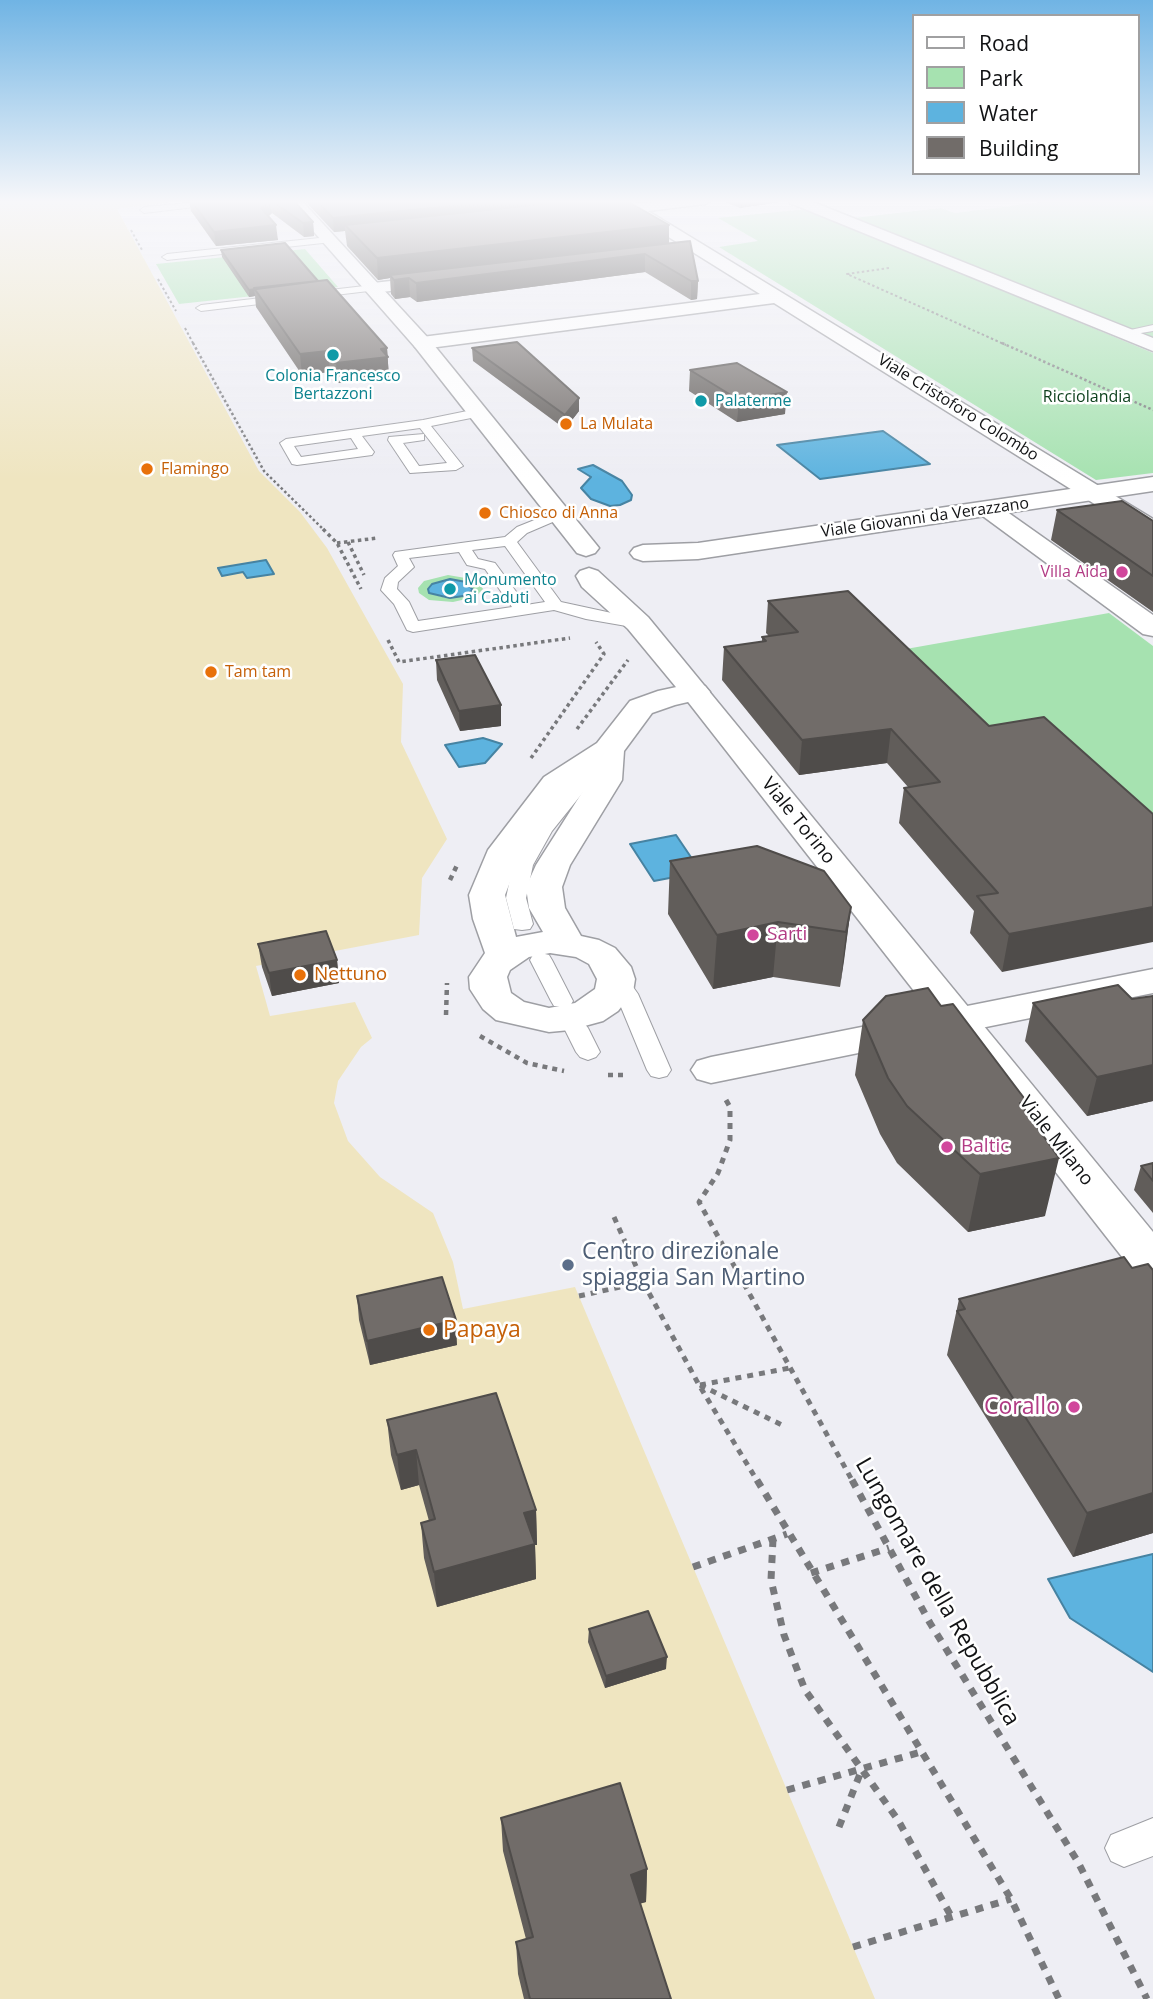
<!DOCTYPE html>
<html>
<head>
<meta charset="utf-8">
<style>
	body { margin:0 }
	#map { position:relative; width:1153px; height:1999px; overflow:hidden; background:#eeeef4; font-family:"Open Sans",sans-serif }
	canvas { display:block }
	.legend { position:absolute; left:912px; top:14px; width:228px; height:161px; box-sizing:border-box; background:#fff; border:2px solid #a0a0a1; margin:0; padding:9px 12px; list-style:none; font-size:21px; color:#111214 }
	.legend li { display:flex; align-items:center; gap:14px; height:35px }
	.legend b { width:35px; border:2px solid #a0a0a1 }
</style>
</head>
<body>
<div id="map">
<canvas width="1153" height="1999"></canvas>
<ul class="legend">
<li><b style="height:9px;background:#fff"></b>Road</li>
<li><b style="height:19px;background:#a6e2b0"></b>Park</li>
<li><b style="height:19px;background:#5db3df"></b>Water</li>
<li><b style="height:19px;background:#716c69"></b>Building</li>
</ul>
</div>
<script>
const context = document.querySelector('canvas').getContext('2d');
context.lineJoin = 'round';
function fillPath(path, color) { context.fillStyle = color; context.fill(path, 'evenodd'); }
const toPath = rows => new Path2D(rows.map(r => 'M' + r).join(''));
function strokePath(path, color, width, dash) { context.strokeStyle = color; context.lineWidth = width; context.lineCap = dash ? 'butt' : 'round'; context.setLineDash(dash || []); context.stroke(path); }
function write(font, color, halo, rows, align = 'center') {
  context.font = font + ' "Open Sans",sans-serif'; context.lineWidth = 5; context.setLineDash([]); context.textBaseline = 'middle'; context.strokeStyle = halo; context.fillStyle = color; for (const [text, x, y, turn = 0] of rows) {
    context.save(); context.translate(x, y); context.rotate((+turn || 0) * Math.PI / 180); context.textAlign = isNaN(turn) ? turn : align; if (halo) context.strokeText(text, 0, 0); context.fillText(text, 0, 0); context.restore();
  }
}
fillPath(toPath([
	[1047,200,1153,200,1153,338,854,218,941,208,955,213,1050,201],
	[807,209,1153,353,1153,473,1096,480,719,247,758,241,718,218],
	[305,249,338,287,179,304,156,264],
	[448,575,477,580,483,589,475,597,453,602,429,600,419,593,418,588,424,581],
	[450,579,469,583,473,586,470,593,446,598,429,593],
	[1109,613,1153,646,1153,836,991,751,889,652]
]), '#a6e2b0');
fillPath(toPath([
	[0,200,170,200,171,202,117,209,259,471,300,512,327,548,403,684,401,742,447,839,422,878,419,935,256,966,270,1016,355,1002,372,1038,361,1047,338,1081,334,1103,348,1141,380,1177,433,1213,453,1262,463,1309,575,1287,875,1999,0,1999]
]), '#efe5c0');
const water = toPath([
	[883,431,930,464,820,479,777,445,883,431],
	[593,465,622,481,632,495,631,500,620,505,610,506,591,499,581,488,591,477,578,469,593,465],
	[266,560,274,574,247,578,243,572,222,576,218,568,266,560],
	[450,579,466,582,473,590,463,596,450,598,429,593,428,589,432,584,450,579],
	[483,738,502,744,485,763,459,767,445,745,483,738],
	[676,835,701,872,654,881,630,844,676,835],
	[1153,1554,1153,1672,1070,1618,1048,1579,1153,1554]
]);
fillPath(water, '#5db3df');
strokePath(water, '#4683a2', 2);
const lane = toPath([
	[223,200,254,200,144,213,140,210,144,207,223,200],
	[329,237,334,240,332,242,167,260,162,257,167,254,329,237],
	[373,285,377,286,377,290,201,311,196,308,201,305,373,285],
	[1153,325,1153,331,1123,336,1117,333,1153,325],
	[477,409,481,410,481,416,431,426,463,466,456,470,410,473,388,440,389,437,424,434,424,440,403,443,419,466,447,463,420,428,362,436,374,452,372,455,297,465,292,464,280,443,286,439,423,420,477,409],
	[351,438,358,449,301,457,294,446,351,438],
	[557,511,562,512,562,518,527,533,517,542,561,602,644,620,646,623,644,626,638,628,586,619,554,610,413,632,407,630,394,604,381,590,385,578,398,566,393,555,395,552,505,537,517,527,557,511],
	[505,546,545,602,526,605,495,563,478,559,472,550,505,546],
	[459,552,467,565,485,569,512,607,418,621,409,602,397,589,398,582,414,567,409,558,459,552],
	[604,749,613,755,552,831,533,865,526,898,533,924,530,929,522,930,514,929,506,898,513,865,536,825,597,751,604,749],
	[541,953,549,955,552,960,573,1001,570,1006,554,1006,551,1001,530,960,533,955,541,953],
	[616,972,624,974,638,994,671,1070,667,1076,659,1078,651,1076,647,1070,616,995,605,979,608,974,616,972],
	[576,1021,584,1023,588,1028,600,1052,596,1057,588,1060,580,1057,576,1052,564,1028,568,1023,576,1021],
	[1153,1818,1153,1856,1124,1867,1111,1861,1105,1848,1111,1835,1153,1818]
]);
const street = toPath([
	[613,200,630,200,636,203,712,200,705,204,648,211,1153,519,1153,537,1144,535,774,303,422,349,415,347,413,343,415,339,422,337,760,294,630,213,619,212,617,209,619,206,613,200],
	[788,200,808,200,1153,338,1153,351,790,203,788,200],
	[444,275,450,276,453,280,450,284,373,293,364,288,373,283,444,275],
	[988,502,996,504,1153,615,1153,636,1143,634,980,514,976,509,980,504,988,502],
	[695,683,705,686,710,692,705,698,675,705,652,713,624,751,622,780,570,865,562,887,565,908,581,936,599,940,615,948,631,967,635,979,633,992,618,1011,603,1021,570,1030,549,1032,496,1020,483,1009,470,989,469,977,485,953,473,919,469,895,488,850,544,777,597,743,630,701,658,691,695,683],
	[590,775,590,780,536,865,526,887,529,908,543,932,516,937,505,895,522,851,566,791,590,775],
	[550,953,576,957,589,964,597,979,595,989,575,1003,549,1008,524,1002,511,993,507,977,510,970,529,957,550,953],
	[1153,969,1153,993,711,1083,697,1079,691,1070,697,1061,711,1057,1153,969]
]);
const secondary = toPath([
	[286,200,301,200,429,339,595,543,599,548,595,553,586,556,577,553,415,347,286,200],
	[1153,477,1153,491,698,559,643,561,634,558,630,553,634,548,643,545,698,543,1153,477],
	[589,568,598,571,648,617,1153,1232,1153,1281,1137,1276,685,698,628,629,582,587,576,576,580,571,589,568]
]);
strokePath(lane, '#9e9fa4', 2);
strokePath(street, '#9e9fa4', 3);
strokePath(secondary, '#9e9fa4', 3);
strokePath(toPath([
	[131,230,142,250],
	[889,268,847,274,1006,345],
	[158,279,176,311],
	[185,328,194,345]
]), '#78797c', 2, [2.5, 2.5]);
strokePath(toPath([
	[193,343,264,471,325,531],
	[1002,343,1153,410]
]), '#78797c', 2.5, [2.5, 2.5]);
strokePath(toPath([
	[323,529,337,543,361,589],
	[348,542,364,575],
	[337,543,378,538],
	[388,640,399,662,570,638],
	[577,729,628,660],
	[531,758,604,654,596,642]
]), '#78797c', 3.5, [3.5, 3.5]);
strokePath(toPath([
	[450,880,458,863],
	[446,1015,447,983],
	[480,1036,527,1063,564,1071],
	[608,1075,627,1075]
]), '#78797c', 4.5, [5, 5]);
strokePath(toPath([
	[726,1100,730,1107,730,1140,718,1173,699,1202,853,1482],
	[614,1217,643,1282,699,1385,758,1482],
	[579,1296,643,1282],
	[700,1385,786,1427],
	[700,1385,790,1368]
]), '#78797c', 5, [6, 6]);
strokePath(toPath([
	[757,1480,1011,1899,1059,1999],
	[852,1480,930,1623,1078,1862,1147,1999],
	[773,1539,771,1580,784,1635,805,1690,898,1820,951,1916],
	[693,1567,787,1534],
	[811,1573,889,1548],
	[787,1790,921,1752],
	[839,1827,862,1769],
	[853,1947,1011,1899]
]), '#78797c', 7, [8, 8]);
fillPath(lane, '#fff');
fillPath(street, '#fff');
fillPath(secondary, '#fff');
fillPath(toPath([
	[189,200,293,200,313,222,314,236,304,237,272,213,268,216,278,240,216,246,191,211],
	[304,200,625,200,669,243,698,281,697,299,691,300,645,272,417,302,410,297,395,299,391,294,390,278,378,280,347,246,345,231,334,232],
	[720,200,787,200,786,201,740,208],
	[221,250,318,281,387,348,389,378,338,383,330,372,302,375,256,307,255,296,249,297,222,257],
	[472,348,579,398,579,411,565,429,473,361],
	[690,370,785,414,737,422,689,391],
	[1057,510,1153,521,1153,612,1051,540],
	[768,601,989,726,1153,814,1002,972,970,933,974,911,899,823,904,788,908,787,887,763,799,775,722,680,724,647,762,642,762,637,769,636,766,633],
	[436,660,501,726,460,731,437,680],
	[670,861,851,907,840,987,773,977,713,989,668,914],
	[258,944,337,960,339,983,272,996,262,967],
	[1153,996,1153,1101,1087,1116,1025,1041,1033,1003,1132,999],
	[941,1006,1027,1102,1025,1111,1045,1216,968,1232,897,1163,880,1134,855,1075,863,1020],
	[1153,1163,1153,1213,1134,1190,1141,1166],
	[1132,1268,1153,1270,1153,1533,1073,1557,947,1355,959,1299],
	[357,1296,457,1345,370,1365,359,1320],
	[387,1420,536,1510,537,1545,535,1545,536,1579,437,1607,424,1558,421,1523,429,1521,419,1485,401,1490,391,1455],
	[589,1629,666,1669,605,1688,588,1642],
	[501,1818,647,1869,646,1902,640,1903,671,1999,524,1999,518,1974,516,1942,526,1939,503,1851]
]), '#615d5a');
fillPath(toPath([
	[269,200,272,213,263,222,261,208],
	[508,200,599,200,345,225,345,231,334,232,333,218],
	[741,200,787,200,786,201,740,208],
	[313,222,314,236,304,237,303,223],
	[276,225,278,240,216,246,214,232],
	[669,225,669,246,390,275,390,278,378,280,377,258],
	[645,254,645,272,417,302,416,283],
	[409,278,410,297,395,299,394,280],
	[691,281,698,281,697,299,691,300],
	[254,289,255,296,249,297,249,290],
	[387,348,389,378,338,383,336,363,381,349],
	[328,351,330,372,302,375,300,354],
	[787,392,785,414,737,422,739,400],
	[579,398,579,411,565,429,565,415],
	[501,705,501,726,460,731,459,711],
	[891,729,887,763,799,775,802,740],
	[851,907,844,961,840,987,846,932],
	[1153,907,1153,942,1002,972,1009,934],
	[778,922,773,977,713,989,717,935],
	[337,960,339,983,272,996,269,973],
	[1153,1065,1153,1101,1087,1116,1097,1077],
	[1027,1102,1014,1159,1020,1103],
	[1059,1158,1045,1216,968,1232,980,1174],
	[456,1320,457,1345,370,1365,367,1341],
	[416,1450,419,1485,401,1490,397,1455],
	[1153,1493,1153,1533,1073,1557,1087,1513],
	[536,1510,537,1545,535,1545,536,1579,437,1607,434,1572,524,1513],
	[667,1657,666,1669,605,1688,606,1676],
	[647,1869,646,1902,629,1907,631,1875]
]), '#4f4c4a');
const building = toPath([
	[191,200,269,200,261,208,276,225,214,232,191,200],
	[271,200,293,200,313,222,303,223,271,200],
	[316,200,508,200,333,218,316,200],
	[582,200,625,200,669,225,377,258,345,225,582,200],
	[690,241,698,281,691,281,645,254,416,283,409,278,394,280,390,275,690,241],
	[285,243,318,281,249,290,221,250,285,243],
	[327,280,387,348,381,349,388,357,336,363,328,351,300,354,254,288,327,280],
	[517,342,579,398,565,415,472,348,517,342],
	[737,363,787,392,739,400,690,370,737,363],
	[1122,501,1153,521,1153,576,1057,510,1122,501],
	[848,591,989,726,1044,717,1153,814,1153,907,1009,934,977,896,998,893,904,788,940,782,891,729,802,740,724,647,766,641,762,637,798,632,768,601,848,591],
	[475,655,501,705,459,711,436,660,475,655],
	[757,846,824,871,851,907,846,932,778,922,717,935,670,861,757,846],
	[326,931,337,960,269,973,258,944,326,931],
	[1118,985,1132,999,1153,996,1153,1065,1097,1077,1033,1003,1118,985],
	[928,988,941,1006,953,1004,1027,1102,1020,1103,1059,1158,980,1174,907,1106,888,1078,863,1020,886,996,928,988],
	[1153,1163,1153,1181,1141,1166,1153,1163],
	[1124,1257,1132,1268,1148,1264,1153,1270,1153,1493,1087,1513,957,1311,965,1309,959,1299,1124,1257],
	[442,1277,456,1320,367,1341,357,1296,442,1277],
	[496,1393,536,1510,524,1513,535,1544,434,1572,421,1523,435,1519,416,1450,397,1455,387,1420,496,1393],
	[648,1611,667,1657,606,1676,589,1629,648,1611],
	[620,1783,647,1869,631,1875,671,1999,530,1999,516,1942,533,1937,501,1818,620,1783]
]);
fillPath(building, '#716c69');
strokePath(building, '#4f4c4a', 2);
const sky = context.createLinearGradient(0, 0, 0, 480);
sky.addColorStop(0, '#70b4e4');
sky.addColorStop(0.42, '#f7f7fa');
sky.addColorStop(1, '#f7f7fa00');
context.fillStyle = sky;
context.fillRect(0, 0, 1153, 480);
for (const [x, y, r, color] of [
	[333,355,7,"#0f9aa8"],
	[701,401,7,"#0f9aa8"],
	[566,424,7,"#e8710a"],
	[147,469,7,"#e8710a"],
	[485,513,7,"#e8710a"],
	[1122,572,7,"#d1479c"],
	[450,589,7,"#0f9aa8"],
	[211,672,7,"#e8710a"],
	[753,935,7,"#d1479c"],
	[300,975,7,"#e8710a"],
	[947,1147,7,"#d1479c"],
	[568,1265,7,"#5c6f8a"],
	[429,1330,7,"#e8710a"],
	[1074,1407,7,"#d1479c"]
]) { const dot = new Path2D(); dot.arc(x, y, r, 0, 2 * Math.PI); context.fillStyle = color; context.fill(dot); strokePath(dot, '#fff', 2.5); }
write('16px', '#0d838f', '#fff', [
	["Colonia Francesco",333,376,"center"],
	["Bertazzoni",333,394,"center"],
	["Palaterme",715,401],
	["Monumento",464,580],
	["ai Caduti",464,598]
], 'left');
write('16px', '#0b3e1a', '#fff', [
	["Ricciolandia",1087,397]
]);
write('16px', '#111214', '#fff', [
	["Viale Cristoforo Colombo",958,408,32],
	["Viale Giovanni da Verazzano",925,518,-8]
]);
write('16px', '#c56008', '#fff', [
	["La Mulata",580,424],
	["Flamingo",161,469],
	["Chiosco di Anna",499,513],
	["Tam tam",225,672]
], 'left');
write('16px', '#b23c85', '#fff', [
	["Villa Aida",1108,572]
], 'right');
write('19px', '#111214', '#fff', [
	["Viale Torino",798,821,51],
	["Viale Milano",1056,1141,52]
]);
write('19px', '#b23c85', '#fff', [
	["Sarti",767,935],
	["Baltic",961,1147]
], 'left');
write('19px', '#c56008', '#fff', [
	["Nettuno",314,975]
], 'left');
write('23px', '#4e5e75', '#fff', [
	["Centro direzionale",582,1252],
	["spiaggia San Martino",582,1278]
], 'left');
write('23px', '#c56008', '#fff', [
	["Papaya",443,1330]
], 'left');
write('23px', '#b23c85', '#fff', [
	["Corallo",1060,1407]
], 'right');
write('23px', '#111214', '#fff', [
	["Lungomare della Repubblica",937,1592,60]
]);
</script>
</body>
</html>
